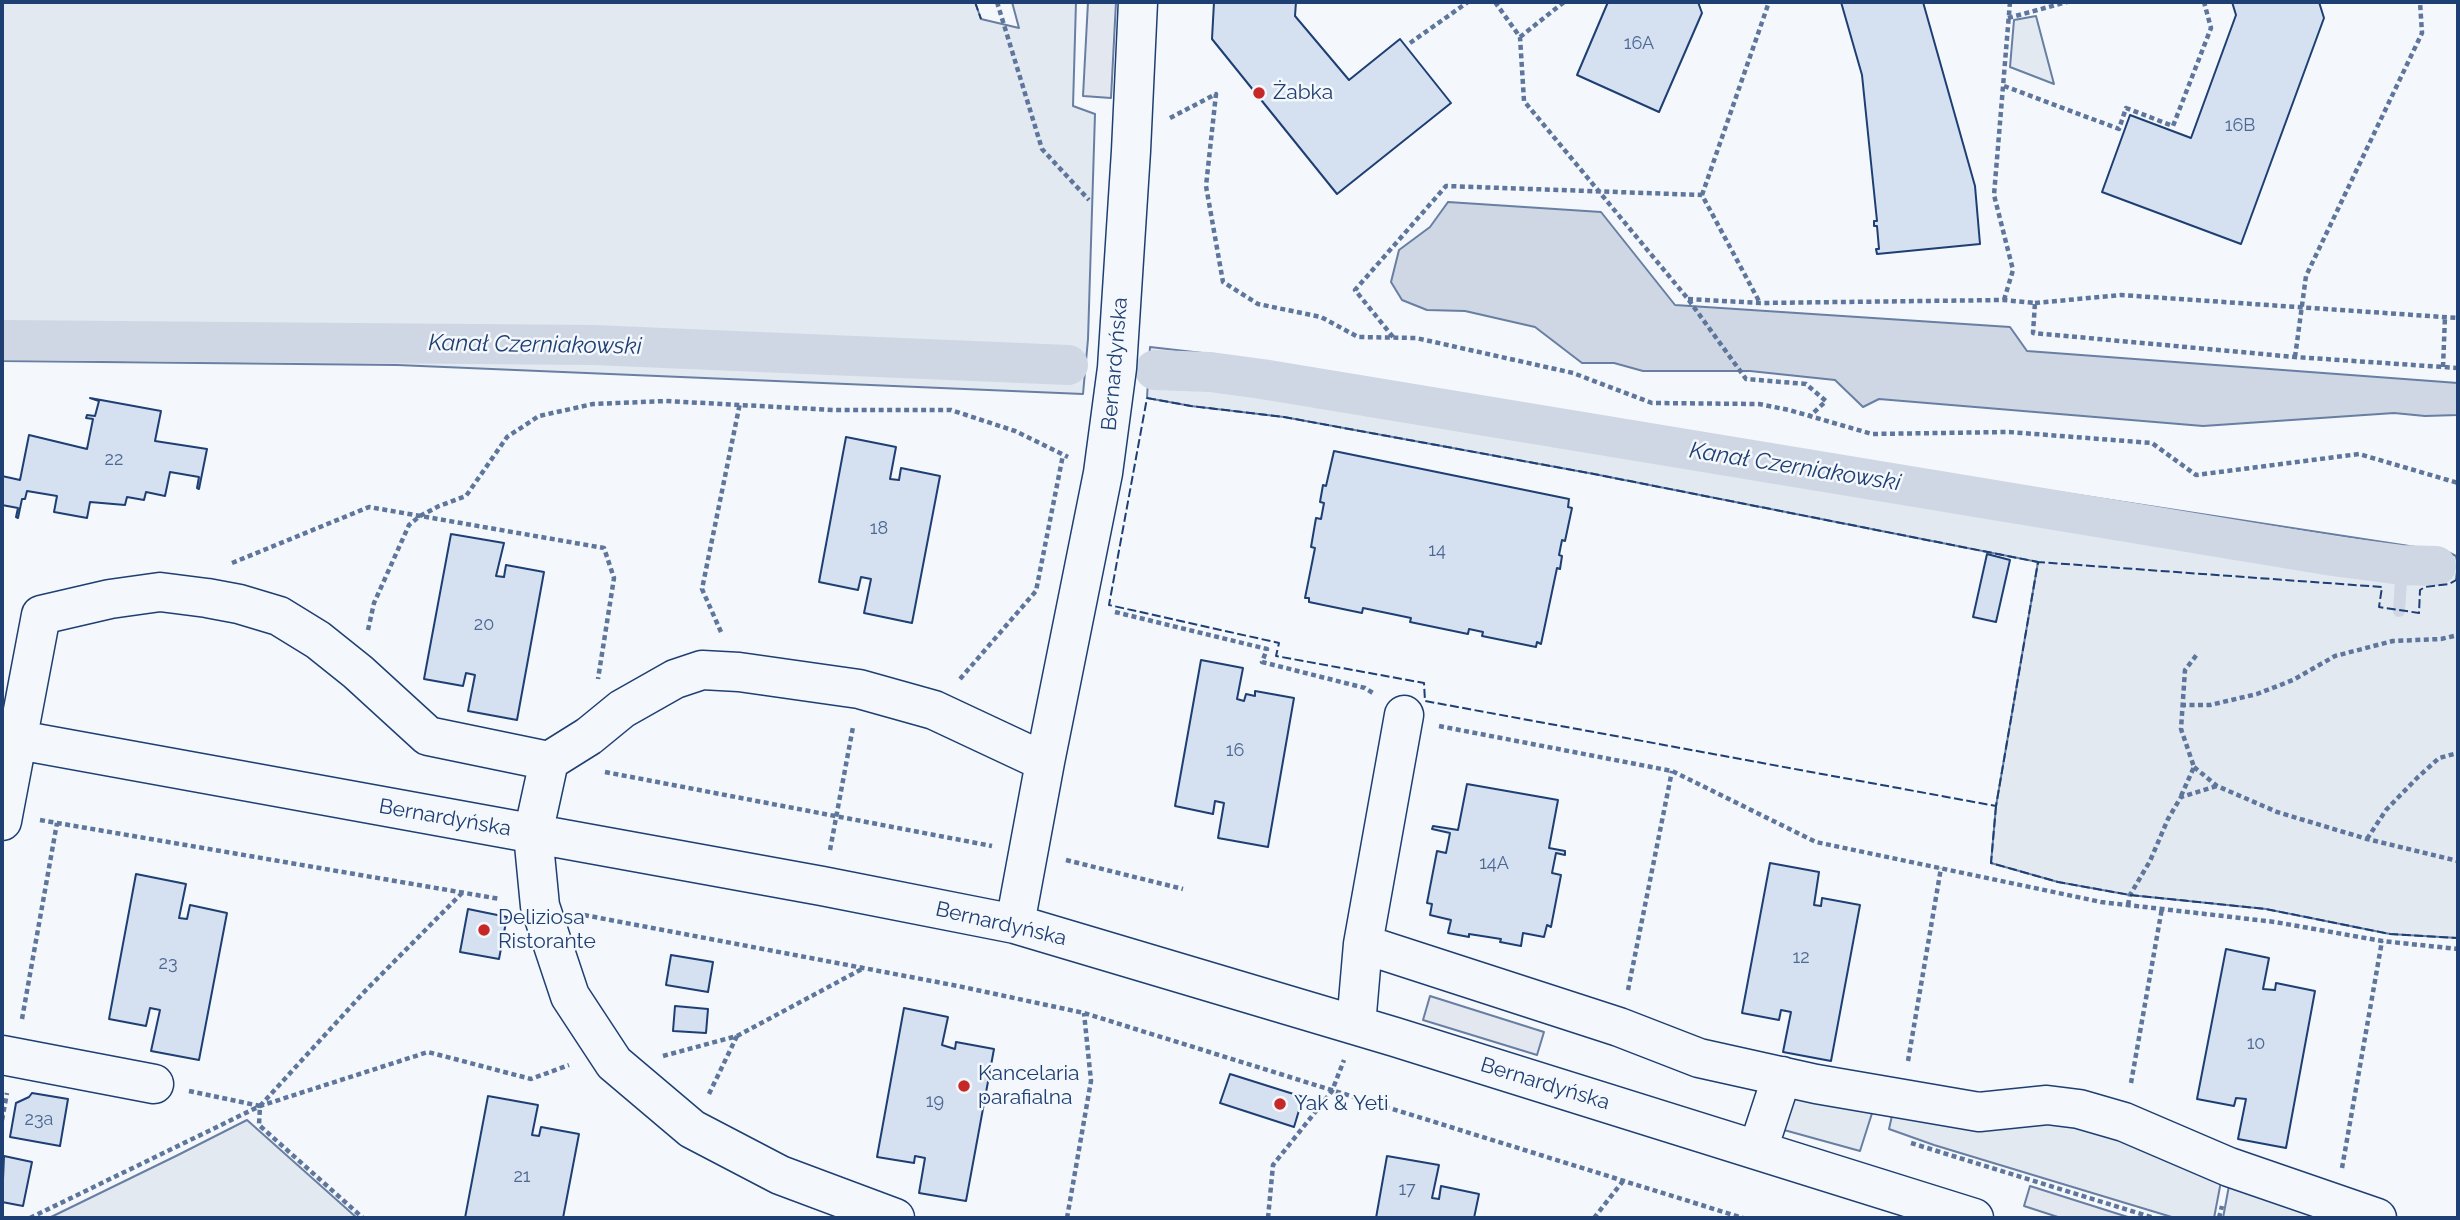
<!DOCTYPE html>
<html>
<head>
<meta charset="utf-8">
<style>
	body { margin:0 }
	#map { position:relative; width:2460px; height:1220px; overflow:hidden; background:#f4f7fb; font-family:Raleway,sans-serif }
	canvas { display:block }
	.frame { position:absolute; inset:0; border:4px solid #1d3f73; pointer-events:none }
</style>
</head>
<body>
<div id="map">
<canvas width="2460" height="1220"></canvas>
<div class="frame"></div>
</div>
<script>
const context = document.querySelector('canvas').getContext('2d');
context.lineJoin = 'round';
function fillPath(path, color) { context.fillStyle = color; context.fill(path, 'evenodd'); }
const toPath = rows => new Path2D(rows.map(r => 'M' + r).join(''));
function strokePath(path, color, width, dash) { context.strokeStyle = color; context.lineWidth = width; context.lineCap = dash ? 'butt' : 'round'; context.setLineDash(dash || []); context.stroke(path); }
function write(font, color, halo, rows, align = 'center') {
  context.font = font + ' Raleway,sans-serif'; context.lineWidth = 5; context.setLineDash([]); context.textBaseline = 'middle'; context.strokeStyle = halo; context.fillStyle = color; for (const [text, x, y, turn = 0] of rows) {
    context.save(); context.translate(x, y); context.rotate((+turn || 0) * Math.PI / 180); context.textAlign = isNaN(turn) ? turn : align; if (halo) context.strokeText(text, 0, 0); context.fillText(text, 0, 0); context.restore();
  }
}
const green = toPath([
	[2,2,975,2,981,19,1019,28,1012,2,1076,2,1073,106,1095,114,1088,339,1083,394,397,365,2,361,2,2],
	[2036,16,2054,84,2010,67,2014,20,2036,16],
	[1150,347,1220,355,2052,491,2448,552,2456,556,2458,565,2456,579,2458,579,2458,938,2390,934,2266,909,2130,895,2058,882,1991,863,1996,806,2038,562,1594,474,1284,417,1191,406,1147,398,1150,347],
	[1789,1096,1874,1107,1860,1151,1784,1130,1789,1096],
	[1894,1107,2040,1113,2223,1171,2214,1218,2175,1218,1934,1145,1889,1129,1894,1107],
	[247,1120,357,1218,49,1218,178,1155,247,1120],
	[2231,1175,2347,1218,2223,1218,2231,1175]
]);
fillPath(green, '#e3e9f0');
strokePath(green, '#687fa3', 2);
const parking = toPath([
	[1088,2,1116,2,1111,98,1083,96,1088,2],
	[1430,996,1544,1032,1537,1055,1423,1020,1430,996],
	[2030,1186,2131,1218,2061,1218,2024,1206,2030,1186]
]);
fillPath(parking, '#e3e8f0');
strokePath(parking, '#687fa3', 2);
const water = toPath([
	[1448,202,1601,212,1675,305,2010,327,2027,351,2458,383,2458,415,2425,416,2394,413,2203,426,1879,399,1863,407,1835,380,1750,371,1643,371,1614,363,1582,363,1535,327,1465,311,1427,310,1402,300,1391,282,1399,250,1430,227,1448,202]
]);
fillPath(water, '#cfd7e4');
strokePath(water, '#687fa3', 2);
strokePath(toPath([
	[2399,611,2402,565]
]), '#cfd7e4', 12);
strokePath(toPath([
	[2,340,593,345,1068,365],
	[1155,370,1210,372,1262,379,2333,556,2402,565,2436,566]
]), '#cfd7e4', 40);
const building = toPath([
	[1214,2,1296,2,1295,16,1349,80,1400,39,1451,103,1337,194,1212,39,1214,2],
	[1608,2,1698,2,1702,13,1659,112,1577,75,1608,2],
	[1841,2,1923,2,1975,186,1980,244,1877,254,1876,249,1879,249,1877,226,1874,226,1874,221,1877,221,1862,75,1841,2],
	[2232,2,2319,2,2324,18,2241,244,2102,192,2130,115,2191,138,2236,15,2232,2],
	[90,398,161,411,155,441,207,449,199,489,197,488,199,477,170,472,165,496,146,492,144,500,127,497,125,505,90,502,87,518,54,512,57,496,27,491,25,499,22,499,18,518,16,517,18,508,2,505,2,476,20,480,29,435,87,449,93,419,86,418,87,415,95,416,99,401,90,398],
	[846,437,896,447,890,479,899,480,901,468,940,476,912,623,864,613,871,579,861,577,858,590,819,582,846,437],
	[1334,451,1569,499,1568,507,1572,508,1565,541,1562,540,1559,555,1562,556,1560,569,1557,568,1541,644,1537,642,1536,647,1482,636,1483,632,1469,629,1468,634,1410,622,1411,618,1363,608,1362,613,1309,602,1309,598,1305,598,1315,548,1311,547,1316,518,1321,519,1324,503,1320,502,1323,485,1326,486,1334,451],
	[451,534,504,543,496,576,504,577,506,565,544,572,517,720,468,711,475,675,466,673,463,686,424,679,451,534],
	[1987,554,2010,560,1996,622,1973,617,1987,554],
	[1201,660,1243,668,1237,699,1244,701,1246,694,1255,696,1255,691,1294,698,1268,847,1218,838,1224,803,1215,801,1213,814,1175,806,1201,660],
	[1467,784,1558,800,1549,848,1565,851,1565,855,1556,853,1552,873,1561,875,1551,927,1547,925,1544,937,1523,933,1521,946,1500,942,1501,939,1469,934,1469,937,1448,933,1451,920,1430,915,1432,904,1427,903,1437,851,1446,853,1450,833,1432,829,1433,826,1458,830,1467,784],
	[1770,863,1819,872,1814,905,1821,906,1822,898,1860,905,1831,1061,1783,1052,1791,1012,1781,1010,1779,1020,1742,1013,1770,863],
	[136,874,186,884,179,918,187,919,190,905,227,913,199,1060,151,1051,160,1010,150,1008,146,1026,109,1019,136,874],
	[468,909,507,917,499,959,460,952,468,909],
	[2226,949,2269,958,2263,989,2275,990,2276,983,2315,991,2286,1148,2238,1139,2246,1099,2236,1098,2234,1106,2197,1099,2226,949],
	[671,955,713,962,708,992,666,985,671,955],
	[675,1006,708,1009,706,1033,673,1031,675,1006],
	[904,1008,948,1017,942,1045,955,1049,956,1042,994,1049,966,1201,919,1193,925,1158,915,1156,914,1163,877,1157,904,1008],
	[1230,1074,1303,1097,1294,1127,1220,1103,1230,1074],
	[32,1093,68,1099,60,1146,10,1137,16,1103,29,1097,32,1093],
	[488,1096,538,1105,532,1135,539,1136,541,1127,579,1134,563,1218,465,1218,488,1096],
	[4,1156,32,1162,23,1206,2,1202,4,1156],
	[1387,1156,1439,1165,1432,1198,1439,1199,1441,1186,1479,1194,1474,1218,1376,1218,1387,1156]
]);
fillPath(building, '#d5e0f0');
strokePath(building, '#1d3f73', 2);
const minor = toPath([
	[2,737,822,886,1015,924,1395,1037,1974,1218],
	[2,821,41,615,110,599,160,592,207,598,239,604,279,616,318,640,358,672,428,736,549,761],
	[1015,924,1045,762,1103,473,1117,368,1131,151,1138,2],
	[1363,944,1619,1027,1699,1058,1816,1084,1979,1112,2047,1105,2079,1109,2124,1122,2229,1167,2377,1218],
	[1356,1025,1363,944,1404,715],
	[2,1055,154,1084],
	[1758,1149,1782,1076],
	[895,1218,780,1175,692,1129,614,1063,570,996,540,906,533,834,549,761,589,736,622,709,675,679,702,670,739,672,859,689,934,710,1045,762]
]);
strokePath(minor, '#1d3f73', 41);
strokePath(toPath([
	[997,2,1042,149,1089,200],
	[1495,2,1520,37,1524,101,1688,299,1746,379,1806,384,1826,401,1810,416],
	[2008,18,2067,2],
	[1520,37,1564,2],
	[1410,43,1468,2],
	[2004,86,2119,129,2126,108,2173,126,2211,28,2204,2],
	[1170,118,1216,94,1206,186,1223,282,1258,304,1321,317,1358,337,1416,338,1573,373,1652,403,1759,404,1789,410,1872,434,2009,432,2152,443,2196,475,2359,454,2458,483],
	[1702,195,1769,2],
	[1688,299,1760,303,2004,300,2035,303,2033,333,2295,357,2458,368],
	[2004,300,2013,270,1994,195,2010,2],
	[2035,303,2121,295,2458,318],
	[1393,337,1355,290,1446,186,1702,195,1760,303],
	[2295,357,2306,276,2422,33,2420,2],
	[2443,367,2445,317],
	[232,563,369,507,604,548,614,578,598,679],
	[1115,612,1267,649,1262,662,1365,688,1373,693],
	[368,630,374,603,409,525,420,516,439,506,466,496,507,437,539,416,593,404,666,401,833,410,951,410,1015,431,1068,457],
	[721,632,702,589,740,403],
	[960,679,1036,591,1063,455],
	[2181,705,2210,705,2257,694,2293,680,2335,656,2393,641,2441,639,2458,635],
	[1439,726,1672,771,1816,842,2101,902,2275,922,2382,941,2458,949],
	[2194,767,2217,786,2277,812,2367,839,2458,861],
	[605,772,992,846],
	[2181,796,2194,767,2181,729,2185,670,2198,653],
	[40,820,500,899],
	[2367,839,2386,810,2417,778,2439,758,2458,753],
	[830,850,853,727],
	[1066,860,1183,889],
	[2128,905,2130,895,2150,861,2168,819,2181,797,2217,786],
	[584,915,958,986,1084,1013,1743,1218],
	[1628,990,1672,771],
	[22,1019,57,823],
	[663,1056,737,1036,862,969],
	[1908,1061,1941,868],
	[2131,1083,2162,908],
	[189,1091,260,1106,259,1125,363,1218],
	[709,1094,737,1036],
	[260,1106,366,990,463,892],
	[2,1120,7,1093],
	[1911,1143,2154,1218],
	[2342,1168,2382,941],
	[30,1218,260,1106,428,1052,531,1079,569,1065],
	[1067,1218,1091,1081,1084,1013],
	[1268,1218,1273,1165,1332,1091,1344,1060],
	[1594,1218,1623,1181],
	[2219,1218,2222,1206]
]), '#5e769c', 4.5, [5, 3.5]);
strokePath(minor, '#f4f7fb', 38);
strokePath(toPath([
	[975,2,981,19],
	[1147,398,1191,406,1284,417,1594,474,2038,562,1996,806,1425,701,1424,683,1276,656,1279,643,1109,605,1147,398],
	[2038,564,2038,562,2382,587,2379,607,2419,613,2420,590,2425,587,2449,584,2458,579],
	[1996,806,1991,863,2058,882,2130,895,2266,909,2390,934,2458,938]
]), '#1d3f73', 2, [9, 3.5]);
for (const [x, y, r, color] of [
	[1259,93,7,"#c62828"],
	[484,930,7,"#c62828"],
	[964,1086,7,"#c62828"],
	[1280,1104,7,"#c62828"]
]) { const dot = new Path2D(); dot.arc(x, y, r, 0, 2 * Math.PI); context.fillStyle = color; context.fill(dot); strokePath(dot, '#f4f7fb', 2.5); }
write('18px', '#4b6792', null, [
	["16A",1639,44],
	["16B",2240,126],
	["22",114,460],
	["18",879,529],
	["14",1437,551],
	["20",484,625],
	["16",1235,751],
	["14A",1494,864],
	["12",1801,958],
	["23",168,964],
	["10",2256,1044],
	["19",935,1102],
	["23a",39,1120],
	["21",522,1177],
	["17",1407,1190]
]);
write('21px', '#1d3f73', '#f4f7fb', [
	["Żabka",1273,93],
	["Deliziosa",498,918],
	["Ristorante",498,942],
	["Kancelaria",978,1074],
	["parafialna",978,1098],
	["Yak & Yeti",1294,1104]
], 'left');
write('21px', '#1d3f73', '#f4f7fb', [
	["Bernardyńska",1115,364,-85],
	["Bernardyńska",445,818,10],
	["Bernardyńska",1001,924,13],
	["Bernardyńska",1545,1084,17]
]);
write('italic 23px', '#1d3f73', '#f4f7fb', [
	["Kanał Czerniakowski",535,345,1],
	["Kanał Czerniakowski",1795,467,9]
]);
</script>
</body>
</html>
